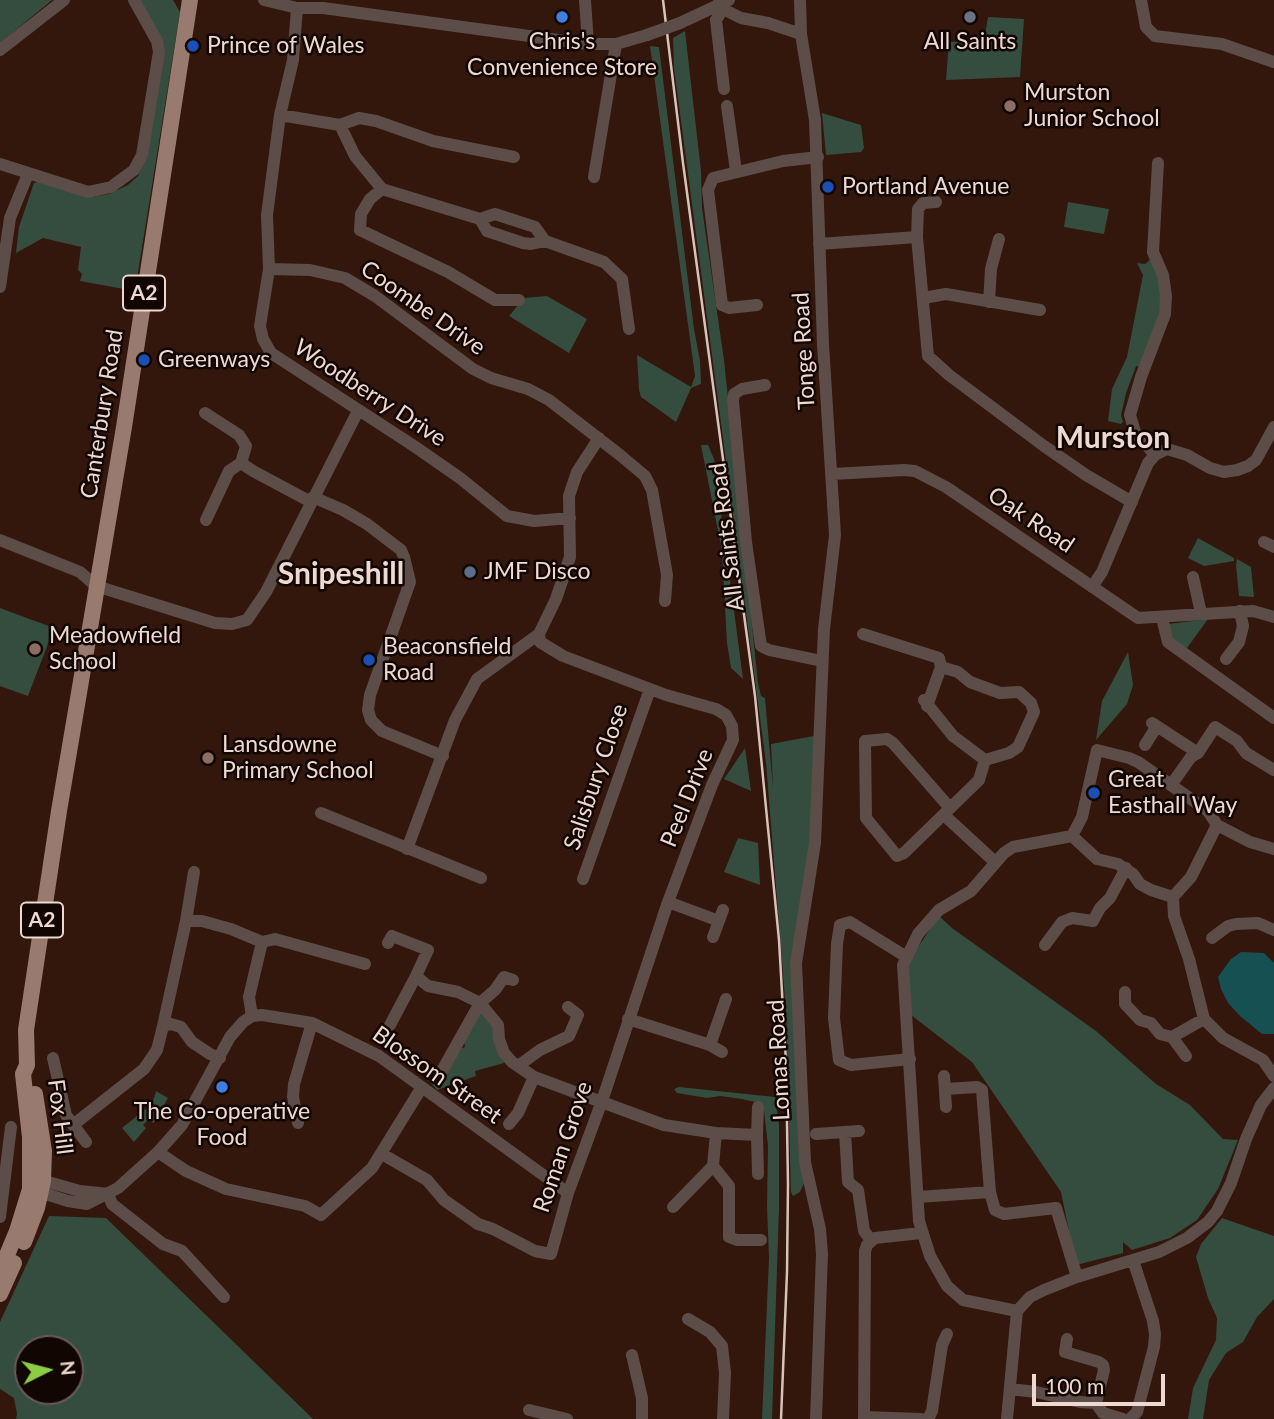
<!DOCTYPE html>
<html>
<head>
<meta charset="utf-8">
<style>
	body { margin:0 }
	#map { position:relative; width:1274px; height:1419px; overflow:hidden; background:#33160c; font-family:Lato,sans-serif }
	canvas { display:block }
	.north { position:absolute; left:14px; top:1335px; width:70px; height:70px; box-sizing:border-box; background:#120603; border:2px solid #6a5a56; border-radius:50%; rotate:84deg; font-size:19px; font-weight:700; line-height:28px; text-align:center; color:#eed9d2 }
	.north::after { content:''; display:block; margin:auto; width:24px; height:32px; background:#8bce46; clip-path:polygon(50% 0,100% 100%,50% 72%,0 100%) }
	.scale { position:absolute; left:1032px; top:1374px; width:133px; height:32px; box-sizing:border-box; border:4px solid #eed9d2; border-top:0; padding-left:9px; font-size:21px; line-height:24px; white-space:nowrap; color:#eed9d2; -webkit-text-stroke:5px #120603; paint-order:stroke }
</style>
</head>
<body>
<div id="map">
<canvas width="1274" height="1419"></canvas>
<div class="north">N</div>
<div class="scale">100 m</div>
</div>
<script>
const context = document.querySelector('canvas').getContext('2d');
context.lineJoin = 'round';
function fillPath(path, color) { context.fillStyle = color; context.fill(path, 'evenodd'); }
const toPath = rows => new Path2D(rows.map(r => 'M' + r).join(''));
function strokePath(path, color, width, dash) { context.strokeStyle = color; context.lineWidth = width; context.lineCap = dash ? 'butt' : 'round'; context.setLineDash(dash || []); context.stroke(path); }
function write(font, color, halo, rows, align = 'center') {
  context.font = font + ' Lato,sans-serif'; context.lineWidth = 5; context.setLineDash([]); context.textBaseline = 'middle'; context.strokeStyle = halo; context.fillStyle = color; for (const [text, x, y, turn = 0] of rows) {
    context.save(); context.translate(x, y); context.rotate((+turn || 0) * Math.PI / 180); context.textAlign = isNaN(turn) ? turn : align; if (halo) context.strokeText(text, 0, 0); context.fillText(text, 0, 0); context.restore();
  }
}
fillPath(toPath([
	[0,0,52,0,0,43],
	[138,0,173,0,180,12,135,291,80,281,82,274,78,270,81,247,43,238,16,253,19,227,34,183,41,181,93,197,109,194,128,185,138,176,147,154,162,54],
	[988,17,1024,19,1020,77,946,80,949,42,984,41],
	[685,31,701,171,702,208,724,360,758,683,761,696,765,698,773,788,771,744,819,735,812,857,791,963,804,1183,800,1192,793,1196,791,1192,786,1011,766,763,674,68,673,38],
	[650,46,659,47,694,329,700,361,701,384,691,388,676,422,641,397,639,390,637,355,691,387,695,376],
	[822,113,861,125,864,148,861,152,826,155],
	[1068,202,1109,209,1104,234,1064,227],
	[1152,258,1159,275,1161,304,1158,318,1142,367,1136,366,1126,393,1121,415,1123,422,1121,424,1108,421,1112,389,1127,357,1143,275,1137,263,1145,264],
	[547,296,587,319,569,353,509,316,524,298],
	[701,445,708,445,714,459,743,679,731,668,727,643,722,551],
	[1198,538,1234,558,1234,561,1204,566,1188,558],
	[1237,559,1251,567,1254,597,1239,596,1236,565],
	[0,608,54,628,28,696,0,686],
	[1208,619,1187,648,1175,644,1169,624],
	[1128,652,1133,685,1127,704,1096,740,1102,701],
	[745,748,751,791,724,779],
	[738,838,758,843,760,885,724,872],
	[939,916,952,928,1096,1031,1156,1084,1190,1105,1223,1139,1238,1140,1218,1189,1197,1220,1170,1238,1132,1250,1123,1242,1123,1253,1076,1265,1061,1192,972,1062,911,1015,908,962],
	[480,1011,492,1027,504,1063,475,1071,476,1076,437,1090,428,1080,432,1073,442,1079,445,1077,459,1049,465,1047,464,1042],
	[679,1087,775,1097,779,1125,779,1208,772,1419,762,1419,769,1258,767,1206,768,1146,764,1110,755,1102,742,1099,720,1096,707,1098,677,1093,674,1089],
	[156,1091,168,1098,160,1112,162,1114,153,1123,149,1119,143,1125,146,1128,134,1142,122,1128,152,1104],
	[49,1216,106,1218,313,1419,16,1419,17,1414,14,1398,0,1389,0,1322],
	[28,1349,70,1349,70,1391,28,1391],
	[1222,1218,1274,1236,1274,1299,1257,1317,1243,1342,1226,1353,1209,1380,1203,1419,1188,1419,1193,1388,1216,1340,1217,1318,1208,1298,1196,1257,1201,1244]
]), '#354d3e');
fillPath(toPath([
	[1241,952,1264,953,1274,963,1274,1034,1262,1034,1240,1016,1228,1003,1221,989,1218,977,1231,959]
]), '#175053');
strokePath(toPath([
	[264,0,297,8,323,8,588,44,616,44,647,35],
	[585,0,588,44],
	[719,0,723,9,741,18,768,23,801,34],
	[800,0,801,34,815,120,823,344,835,535,824,629,815,843,796,963,805,1162,820,1229,822,1254,816,1419],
	[1141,0,1146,27,1155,36,1222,44,1274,62],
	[297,8,293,60,280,115,267,215,269,269,260,326,263,339,271,353,414,446,460,478,507,516,534,521,570,518],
	[723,9,716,20,724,89],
	[680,23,729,0],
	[0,50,64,0],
	[727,106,736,171],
	[280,115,340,125,359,118,376,121,433,141,514,157],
	[340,125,355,156,382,189,480,219,487,231,523,243,531,244,545,241,604,262,622,279,629,329],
	[0,164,88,192,111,187,134,170,142,155,159,52,157,41,134,0],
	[594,177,616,44],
	[382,189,370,199,361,214,360,230,448,272,495,300,519,300],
	[936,202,923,203,918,209,917,237,928,356,949,375,1044,446,1086,475,1132,502],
	[480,219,495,214,535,227,545,241],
	[819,244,917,237],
	[269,269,310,270,345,278,375,296,473,369,491,378,528,389,549,400,620,455,645,476,652,490,667,575,665,601],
	[0,287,10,218,28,174],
	[923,298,946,294,1040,310],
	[989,302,991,269,999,239],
	[757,305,729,308,722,305,708,190,713,178,783,161,818,157],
	[765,385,742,389,734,394,733,401,746,542,761,646,769,650,822,661],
	[205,413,239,435,246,446,241,463,253,471,311,502],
	[1155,455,1135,432,1130,415,1141,377,1165,314,1166,296,1163,275,1153,252,1158,163],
	[833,474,904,470,915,471,946,487,1138,618,1253,611,1274,617],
	[313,497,343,510,367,524,401,550,404,557,410,582,370,695,368,710,371,720,382,731,443,756],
	[206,520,229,471,241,463],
	[0,540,80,572,96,586,215,623,232,624,247,620,266,592,358,411],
	[1264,542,1274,547],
	[1193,577,1201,613],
	[1092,587,1102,572,1148,463,1155,455,1167,449,1187,455,1210,468,1224,472,1237,470,1248,466,1256,460,1274,427],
	[1162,618,1168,642,1274,718],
	[863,634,939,658,941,667,958,672,970,682,1000,693,1019,692,1031,703,1034,712,1018,747,1009,753,985,760,979,780,904,853,897,856,866,818,865,741,887,739,893,743,950,808],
	[1226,659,1239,642,1243,626,1240,611],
	[924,700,953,736,985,760],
	[927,706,941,667],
	[1152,723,1198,753],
	[1145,745,1157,726],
	[1171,785,1191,757,1198,753,1215,727,1237,741,1246,753,1274,770],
	[321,813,481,878],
	[944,815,995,862],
	[1072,836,1013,847,1004,853,971,891,939,910,918,934,903,965,919,1221,930,1256,947,1286,963,1300,1017,1311,1030,1297,1044,1290,1077,1277,1159,1252,1187,1238,1208,1222,1217,1211,1231,1183,1246,1139,1261,1105,1274,1088],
	[1072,836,1082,817,1097,750,1129,758,1138,762,1208,811,1217,825],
	[1072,836,1097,859,1118,864,1133,874,1140,884,1151,890,1173,897],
	[407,849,455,720,477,679,539,634,556,599,570,557,569,496,577,472,599,438],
	[583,879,650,689],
	[1173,897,1174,916,1189,959,1204,1019,1223,1038,1263,1060,1274,1076],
	[1173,897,1191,877,1217,825,1250,842,1274,849],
	[668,902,719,921],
	[186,921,194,872],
	[713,937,723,910],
	[1212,938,1228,926,1236,924,1258,923,1274,930],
	[262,942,275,939,365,964],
	[388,943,392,936,428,950,416,976],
	[1045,945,1062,922,1072,918,1093,921,1100,908,1110,898,1126,868],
	[905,956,850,922,840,925,837,944,834,1018,839,1060,851,1065,910,1059],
	[1125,992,1125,1004,1140,1020,1151,1023,1160,1034,1172,1037,1204,1019],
	[252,1016,249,997,262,942],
	[628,1019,710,1045,722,1052],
	[390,1025,416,976,428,986,458,992,480,1003,498,1025,499,1039,504,1053,512,1062,534,1077,664,1125,716,1133,713,1166,673,1207],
	[163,1026,186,921,202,921,231,929,262,942],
	[1172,1037,1186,1056],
	[710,1045,726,999],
	[53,1058,66,1115,86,1142],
	[518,1066,540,1050,569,1036,578,1015,568,1007],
	[443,1069,480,1003,495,990,504,977,513,980],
	[944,1076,946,1107],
	[945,1089,977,1087,982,1090,990,1192,995,1210,1004,1214,1056,1208,1077,1277],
	[298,1123,293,1097,294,1084,312,1023],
	[509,1124,518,1113,534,1077],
	[73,1125,144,1069,157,1050,163,1026,171,1024,181,1027,192,1042,210,1054,220,1058],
	[845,1132,848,1182,858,1190,864,1231,871,1240],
	[716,1133,757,1135,758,1174],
	[816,1134,859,1131],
	[757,1135,758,1107],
	[158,1152,186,1171,226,1189,305,1206,321,1215,372,1168,422,1087],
	[382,1154,427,1180,444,1200,478,1224,493,1229,535,1251,551,1254,568,1193,602,1101,668,902,712,785,733,740,732,726,726,715,716,709,666,695,563,656,540,642,539,634],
	[713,1166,729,1186,729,1237,737,1240,761,1240],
	[37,1179,80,1191,108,1194],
	[33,1190,68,1201,87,1204,118,1188,158,1152,182,1125,230,1037,243,1022,252,1016,262,1015,312,1023,379,1056,568,1193],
	[108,1194,112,1204,163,1244,182,1251,224,1297],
	[918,1197,990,1192],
	[0,1217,11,1127],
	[688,1319,710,1332,722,1346,725,1373,723,1419],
	[1067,1339,1065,1352,1099,1362,1103,1365,1104,1370,1096,1403,1103,1413,1123,1419],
	[632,1355,642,1398,642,1419],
	[1010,1389,1036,1392,1080,1402,1096,1403],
	[529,1410,567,1419],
	[864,1417,921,1419],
	[864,1419,865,1251,867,1245,875,1238,921,1233],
	[928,1419,932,1411,942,1345,947,1334],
	[1007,1419,1017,1311],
	[1130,1419,1137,1412,1154,1347,1155,1334,1153,1321,1133,1260]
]), '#5c4d48', 12);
strokePath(toPath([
	[24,1242,37,1208,43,1181,44,1151,35,1094],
	[0,1272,17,1231,30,1189,30,1137,23,1074,27,1065,26,1030,59,811,124,427,190,0],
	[0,1294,14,1263]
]), '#997a6f', 16);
strokePath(toPath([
	[663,0,683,163,755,696,779,940,786,1062,788,1184,787,1272,781,1419]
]), '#d8c3bb', 2.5);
strokePath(toPath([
	[647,35,680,23]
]), '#5c4d48', 12);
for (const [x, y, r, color] of [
	[562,17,7,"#3f7fe0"],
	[970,17,7,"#6b7280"],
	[193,46,7,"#1a4fb4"],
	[1010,106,7,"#8d6e63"],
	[828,187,7,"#1a4fb4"],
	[144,360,7,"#1a4fb4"],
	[470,572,7,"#5c6f8a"],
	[35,649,7,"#8d6e63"],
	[369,660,7,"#1a4fb4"],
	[208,758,7,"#8d6e63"],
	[1094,793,7,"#1a4fb4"],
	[222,1087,7,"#3f7fe0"]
]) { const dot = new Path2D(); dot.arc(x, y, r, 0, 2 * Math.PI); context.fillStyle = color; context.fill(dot); strokePath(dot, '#120603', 2.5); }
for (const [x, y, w] of [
	[144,293,42],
	[42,920,42]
]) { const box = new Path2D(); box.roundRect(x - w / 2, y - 17.5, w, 35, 5); context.fillStyle = '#120603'; context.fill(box); strokePath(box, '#eed9d2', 2); }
write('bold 21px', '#eed9d2', null, [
	["A2",144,293],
	["A2",42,920]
]);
write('23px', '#eed9d2', '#120603', [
	["Chris's",562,42,"center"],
	["Convenience Store",562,68,"center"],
	["All Saints",970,42,"center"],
	["Prince of Wales",207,46],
	["Murston",1024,93],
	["Junior School",1024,119],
	["Portland Avenue",842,187],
	["Greenways",158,360],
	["JMF Disco",484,572],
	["Meadowfield",49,636],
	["School",49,662],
	["Beaconsfield",383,647],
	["Road",383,673],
	["Lansdowne",222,745],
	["Primary School",222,771],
	["Great",1108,780],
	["Easthall Way",1108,806],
	["The Co-operative",222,1112,"center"],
	["Food",222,1138,"center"]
], 'left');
write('23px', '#eed9d2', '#120603', [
	["Coombe Drive",423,308,35],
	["Tonge Road",804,351,-93],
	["Woodberry Drive",370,393,33],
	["Canterbury Road",102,414,-81],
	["Oak Road",1031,520,34],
	["All Saints Road",727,537,-97],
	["Salisbury Close",596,777,-71],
	["Peel Drive",687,798,-68],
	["Lomas Road",779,1060,-93],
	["Blossom Street",437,1075,35],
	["Fox Hill",60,1117,83],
	["Roman Grove",563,1147,-71]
]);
write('bold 30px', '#eed9d2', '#120603', [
	["Murston",1113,438],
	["Snipeshill",341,574]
]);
</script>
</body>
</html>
